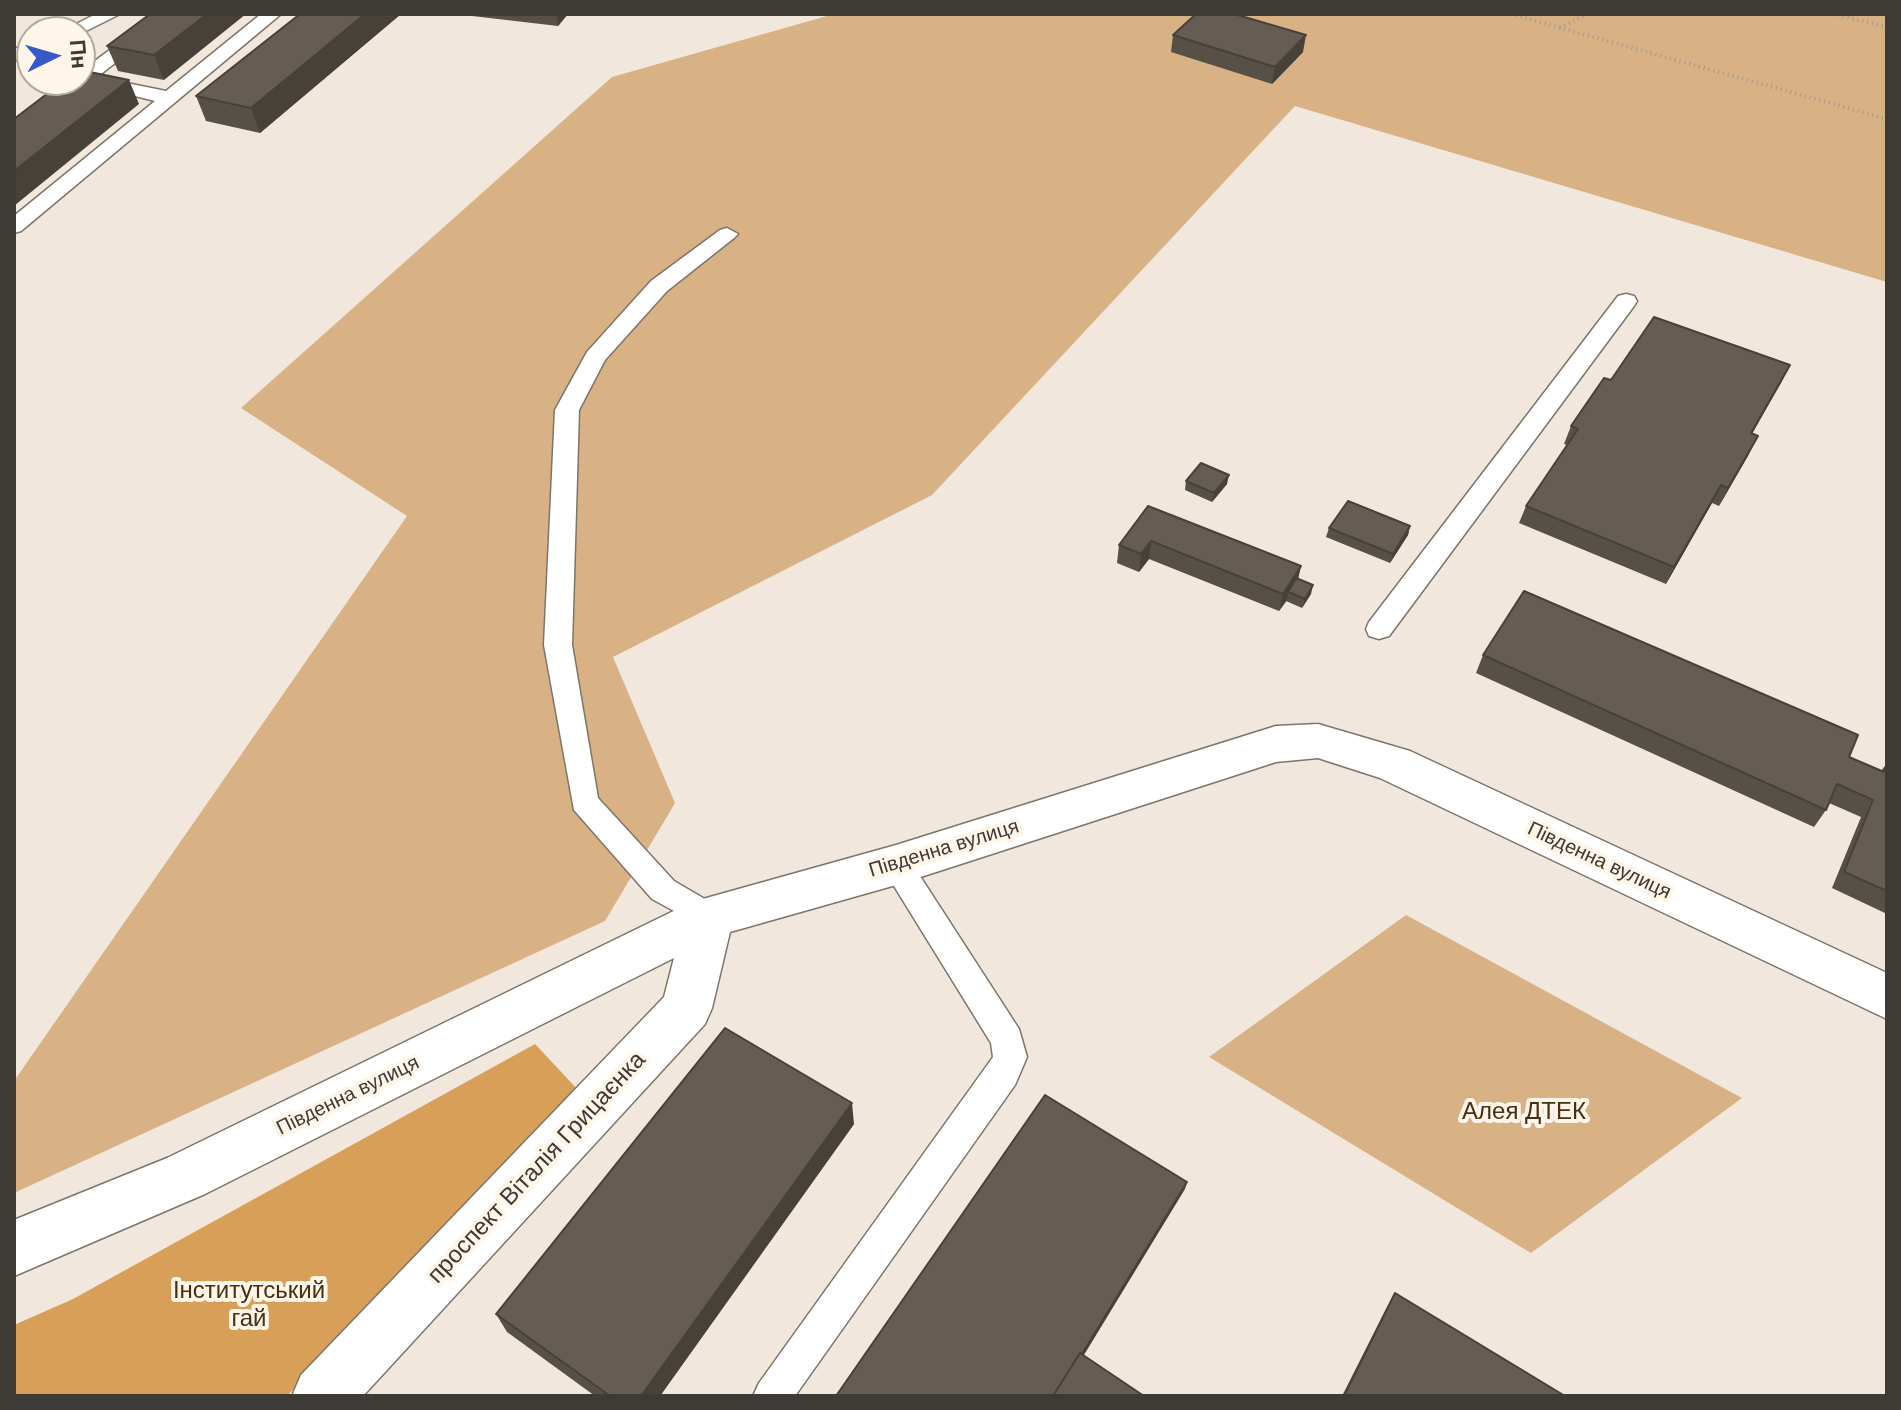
<!DOCTYPE html>
<html>
<head>
<meta charset="utf-8">
<style>
	body { margin:0 }
	#map { position:relative; width:1901px; height:1410px; overflow:hidden; background:#f2e7dc; font-family:Arial,sans-serif }
	canvas { display:block }
	.frame { position:absolute; inset:0; border:16px solid #3e3a36; pointer-events:none }
	.north { position:absolute; left:16px; top:16px; width:80px; height:80px; box-sizing:border-box; background:#fff5e9; border:2px solid #b2aaa1; border-radius:50%; rotate:85deg; font-size:22px; font-weight:700; line-height:32px; text-align:center; color:#3e3a36 }
	.north::after { content:''; display:block; margin:auto; width:28px; height:36px; background:#3758c9; clip-path:polygon(50% 0,100% 100%,50% 72%,0 100%) }
</style>
</head>
<body>
<div id="map">
<canvas width="1901" height="1410"></canvas>
<div class="frame"></div>
<div class="north">Пн</div>
</div>
<script>
const context = document.querySelector('canvas').getContext('2d');
context.lineJoin = 'round';
function fillPath(path, color) { context.fillStyle = color; context.fill(path, 'evenodd'); }
const toPath = rows => new Path2D(rows.map(r => 'M' + r).join(''));
function strokePath(path, color, width, dash) { context.strokeStyle = color; context.lineWidth = width; context.lineCap = dash ? 'butt' : 'round'; context.setLineDash(dash || []); context.stroke(path); }
function write(font, color, halo, rows, align = 'center') {
  context.font = font + ' Arial,sans-serif'; context.lineWidth = 8; context.setLineDash([]); context.textBaseline = 'middle'; context.strokeStyle = halo; context.fillStyle = color; for (const [text, x, y, turn = 0] of rows) {
    context.save(); context.translate(x, y); context.rotate((+turn || 0) * Math.PI / 180); context.textAlign = isNaN(turn) ? turn : align; if (halo) context.strokeText(text, 0, 0); context.fillText(text, 0, 0); context.restore();
  }
}
fillPath(toPath([
	[834,14,1887,14,1887,282,1295,106,932,495,613,657,675,803,605,921,14,1193,14,1081,407,516,241,408,612,77],
	[1406,915,1742,1098,1531,1253,1209,1057]
]), '#d8b284');
fillPath(toPath([
	[535,1044,579,1091,287,1396,14,1396,14,1325,73,1299]
]), '#d79f58');
const service = toPath([
	[96,14,120,14,80,34,60,32,96,14],
	[158,14,178,14,97,77,166,91,261,14,281,14,21,231,14,233,14,216,155,101,87,84,14,136,14,121,69,80,80,80,80,72,158,14],
	[32,42,32,54,14,61,14,49,32,42],
	[727,228,738,234,734,238,667,291,605,360,579,410,572,645,598,798,674,881,720,908,725,917,720,926,709,930,652,899,574,810,544,645,555,410,587,352,651,281,720,230,727,228],
	[1626,294,1634,296,1637,301,1634,306,1389,636,1379,639,1369,636,1366,629,1369,622,1618,296,1626,294],
	[896,852,907,856,1019,1029,1027,1057,1015,1085,795,1396,753,1396,759,1383,993,1057,991,1043,881,865,885,856,896,852]
]);
const minor = toPath([
	[1318,724,1410,751,1887,973,1887,1019,1380,778,1318,758,1276,762,896,885,730,932,712,1008,705,1024,363,1396,292,1396,301,1375,664,997,674,958,205,1194,14,1276,14,1220,167,1158,692,902,896,845,1276,726,1318,724]
]);
strokePath(service, '#7d746a', 3);
strokePath(minor, '#7d746a', 3);
strokePath(toPath([
	[1511,14,1887,119],
	[1833,14,1887,27],
	[1560,28,1587,14]
]), '#a09890', 4, [1, 4]);
fillPath(service, '#fff');
fillPath(minor, '#fff');
fillPath(toPath([
	[150,14,164,80,118,71,107,46],
	[300,14,401,14,260,133,206,121,196,96],
	[472,14,568,14,558,26,472,16],
	[1173,35,1303,52,1272,84,1171,52],
	[1790,365,1752,434,1749,454,1719,506,1712,503,1666,584,1519,523,1526,506,1567,445,1564,444,1571,426,1611,380],
	[1186,481,1227,484,1212,502,1185,490],
	[1148,506,1301,566,1298,579,1311,594,1302,608,1286,601,1287,600,1279,611,1149,559,1139,572,1117,563,1119,545],
	[1410,526,1408,535,1390,563,1326,537,1329,528],
	[1483,655,1849,757,1881,771,1887,763,1887,914,1832,888,1861,817,1829,803,1826,810,1814,827,1476,673],
	[854,1124,660,1396,595,1396,507,1332,496,1314],
	[1395,1293,1565,1396,1342,1396,1385,1311]
]), '#575047');
fillPath(toPath([
	[207,14,246,14,164,80,154,55],
	[365,14,401,14,260,133,251,108],
	[556,14,568,14,558,26],
	[1306,35,1303,52,1272,84,1275,67],
	[129,80,139,104,14,206,14,171],
	[1790,365,1781,383,1742,451,1751,433],
	[1758,436,1749,454,1719,506,1728,488],
	[1229,475,1227,484,1212,502,1214,493],
	[1721,485,1712,503,1666,584,1674,567],
	[1410,526,1408,535,1390,563,1393,554],
	[1151,541,1149,559,1139,572,1141,554],
	[1301,566,1297,583,1288,592,1287,600,1279,611,1283,594],
	[1313,585,1311,594,1302,608,1305,599],
	[852,1103,854,1124,660,1396,641,1396],
	[1187,1182,1185,1189,1059,1396,1056,1396]
]), '#47413a');
const building = toPath([
	[150,14,207,14,154,55,107,46,150,14],
	[300,14,365,14,251,108,196,96,300,14],
	[1196,14,1234,14,1306,35,1275,67,1173,35,1196,14],
	[80,70,129,80,14,171,14,119,65,80,80,80,80,70],
	[1654,317,1790,365,1751,433,1758,436,1728,488,1721,485,1674,567,1526,506,1578,429,1571,426,1604,378,1611,380,1654,317],
	[1201,463,1229,475,1214,493,1186,481,1201,463],
	[1348,501,1410,526,1393,554,1329,528,1348,501],
	[1148,506,1301,566,1283,594,1151,541,1141,554,1119,545,1148,506],
	[1296,578,1313,585,1305,599,1288,592,1296,578],
	[1524,591,1858,735,1849,757,1884,772,1887,765,1887,891,1844,872,1873,800,1837,784,1826,810,1483,655,1524,591],
	[725,1028,852,1103,641,1396,610,1396,496,1314,725,1028],
	[1045,1095,1187,1182,1082,1354,1080,1353,1053,1396,836,1396,1045,1095],
	[1395,1293,1565,1396,1344,1396,1395,1293],
	[1080,1353,1144,1396,1053,1396,1080,1353]
]);
fillPath(building, '#655d53');
strokePath(building, '#47413a', 2);
write('20px', '#3e3a36', '#fff5e9', [
	["Південна вулиця",944,849,-17],
	["Південна вулиця",1599,861,25],
	["Південна вулиця",348,1096,-26]
]);
write('24px', '#472f10', '#fff5e9', [
	["Алея ДТЕК",1524,1112],
	["Інститутський",249,1291],
	["гай",249,1319]
]);
write('24px', '#3e3a36', '#fff5e9', [
	["проспект Віталія Грицаєнка",537,1168,-47]
]);
</script>
</body>
</html>
